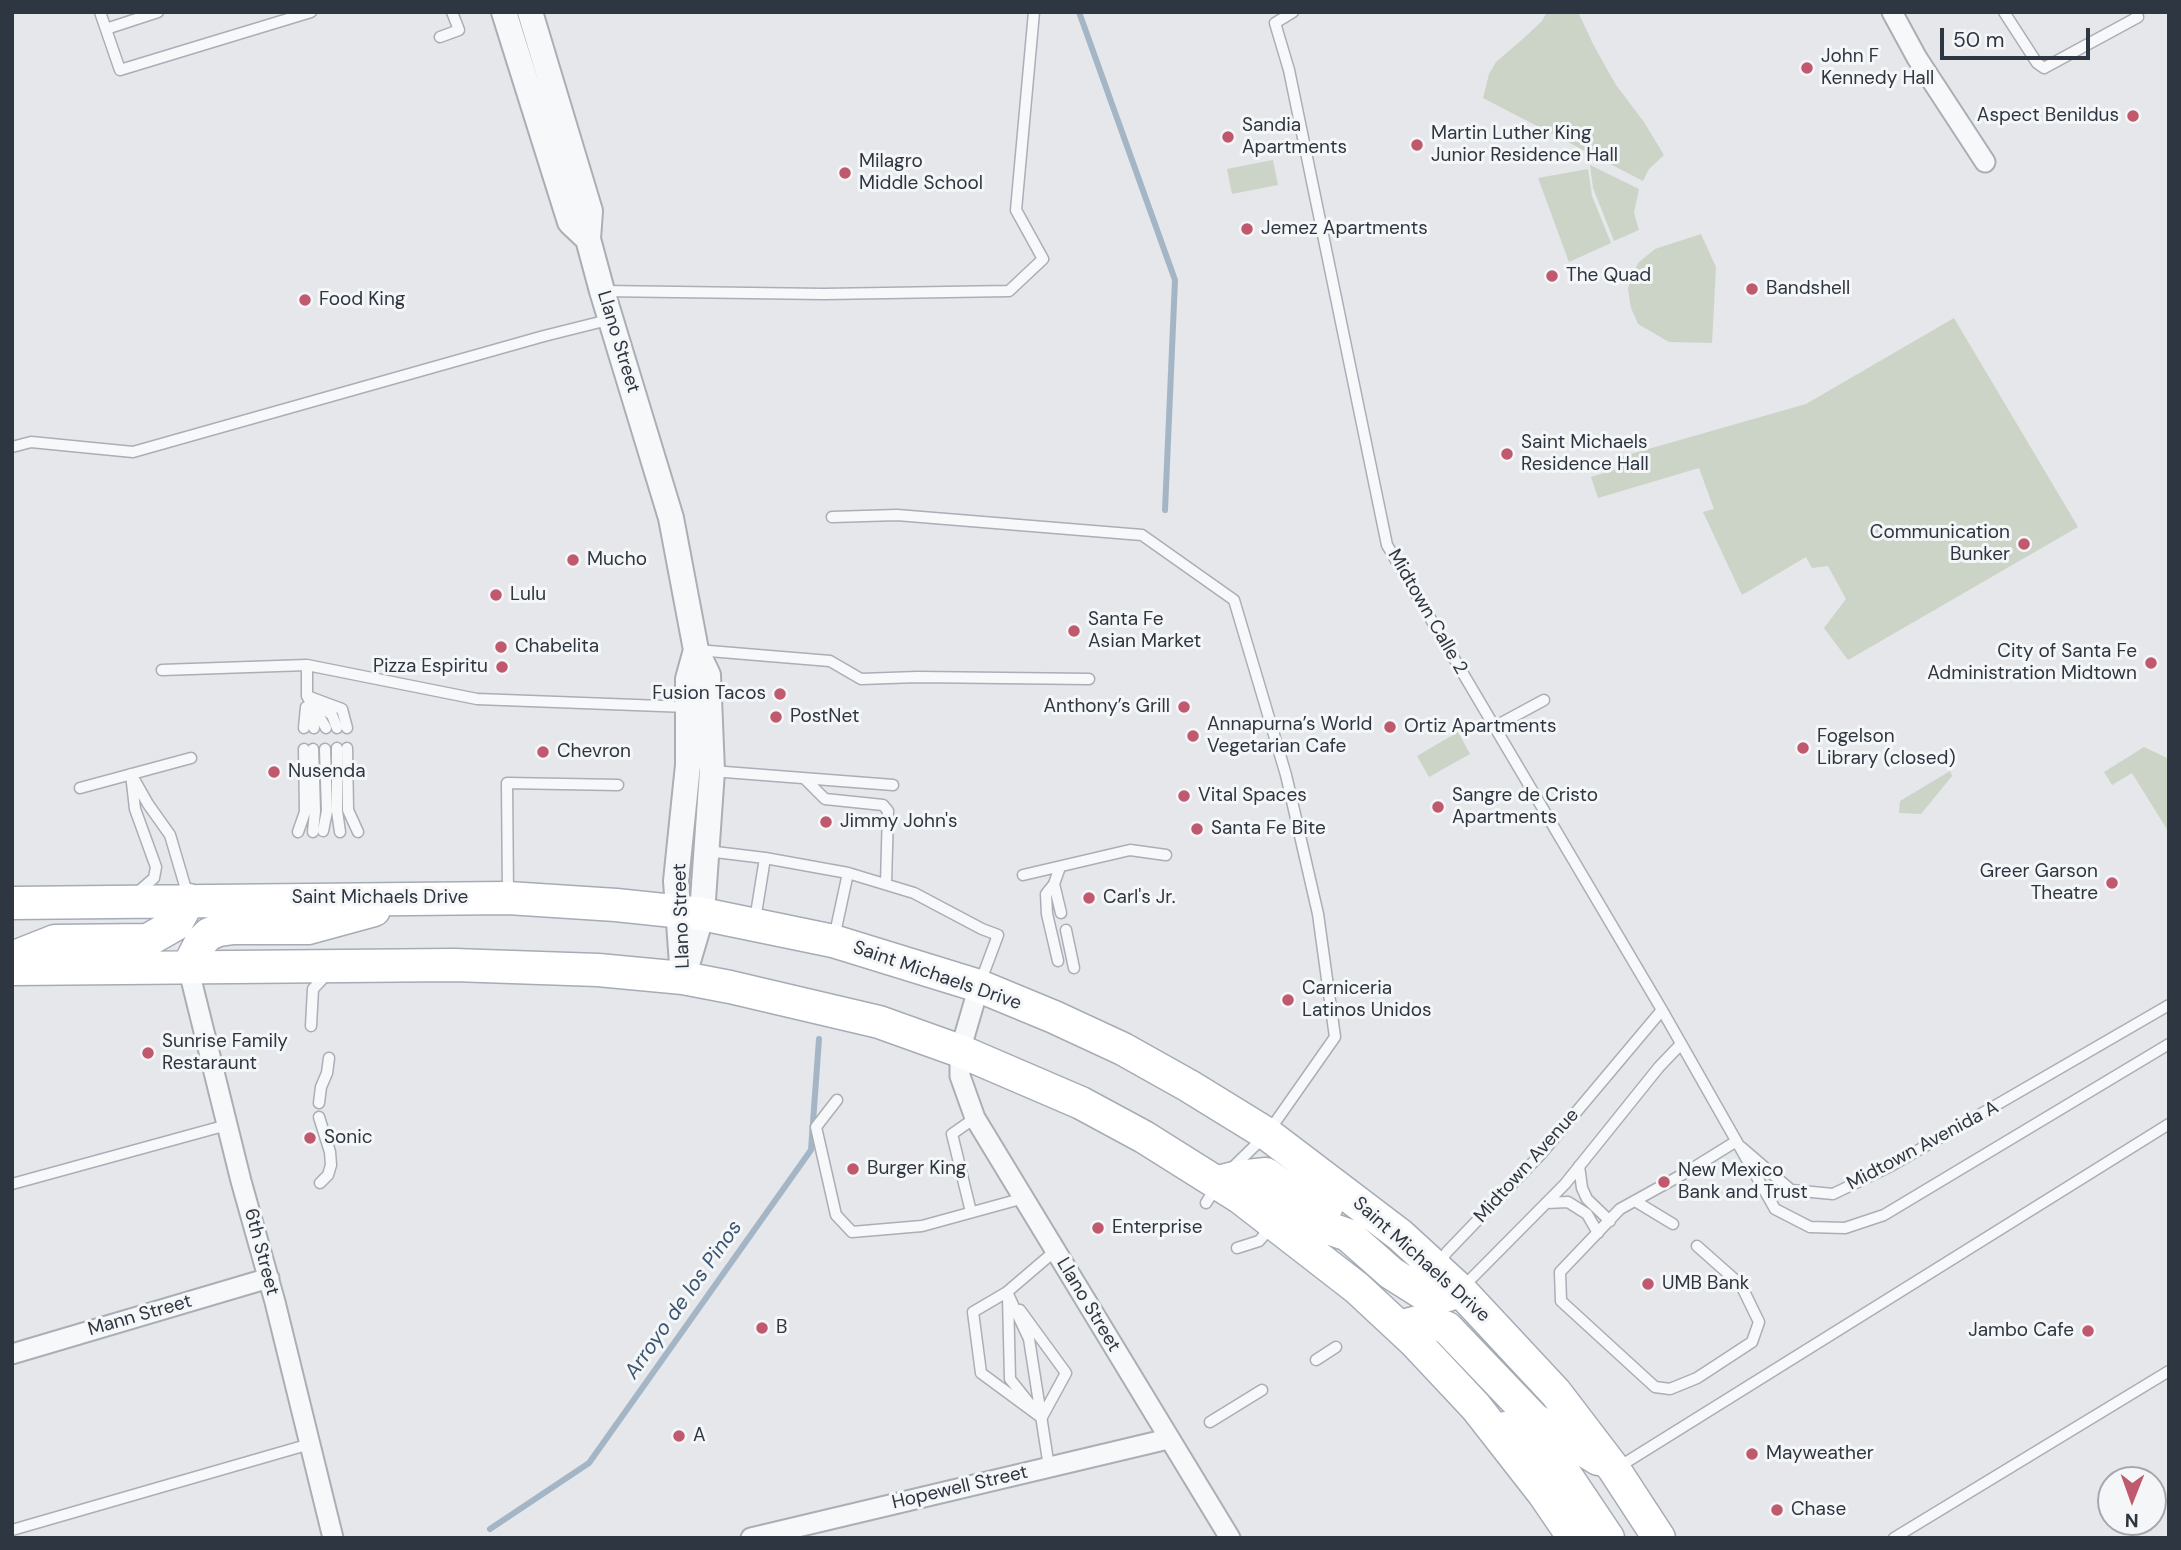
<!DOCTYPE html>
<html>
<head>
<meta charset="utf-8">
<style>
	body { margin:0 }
	#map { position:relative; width:2181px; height:1550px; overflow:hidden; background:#e5e7eb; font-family:"DM Sans",sans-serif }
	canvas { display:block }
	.frame { position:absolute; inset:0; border:14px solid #2e3641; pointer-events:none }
	.north { position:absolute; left:2097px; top:1466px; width:70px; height:70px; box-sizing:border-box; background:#f4f6f8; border:2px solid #a5a9af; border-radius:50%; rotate:181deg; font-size:19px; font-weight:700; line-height:28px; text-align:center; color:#2e3641 }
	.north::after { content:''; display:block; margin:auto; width:24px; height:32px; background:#c0596d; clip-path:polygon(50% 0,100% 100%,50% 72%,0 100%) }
	.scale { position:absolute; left:1940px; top:28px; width:150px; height:32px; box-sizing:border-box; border:4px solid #2e3641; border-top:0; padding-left:9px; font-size:21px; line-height:24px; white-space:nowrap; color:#2e3641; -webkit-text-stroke:5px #f4f6f8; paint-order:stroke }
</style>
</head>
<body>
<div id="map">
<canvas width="2181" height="1550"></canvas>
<div class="frame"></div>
<div class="north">N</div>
<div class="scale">50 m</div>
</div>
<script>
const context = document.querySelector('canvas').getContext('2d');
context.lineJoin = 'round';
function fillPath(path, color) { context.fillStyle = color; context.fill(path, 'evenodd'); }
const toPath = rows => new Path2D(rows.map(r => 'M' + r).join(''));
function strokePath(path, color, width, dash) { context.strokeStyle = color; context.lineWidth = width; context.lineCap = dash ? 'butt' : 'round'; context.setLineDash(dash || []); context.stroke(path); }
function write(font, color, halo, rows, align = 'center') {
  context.font = font + ' "DM Sans",sans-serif'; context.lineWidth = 6; context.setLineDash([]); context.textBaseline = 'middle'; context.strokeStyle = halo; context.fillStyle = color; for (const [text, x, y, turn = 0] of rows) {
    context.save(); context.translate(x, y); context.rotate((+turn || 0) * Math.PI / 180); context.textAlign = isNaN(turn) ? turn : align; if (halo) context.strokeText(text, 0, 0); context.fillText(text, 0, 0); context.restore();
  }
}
fillPath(toPath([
	[1547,12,1578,12,1594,46,1616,85,1644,122,1664,155,1649,169,1643,181,1483,98,1489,74,1496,62,1525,37,1542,21],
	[1273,160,1278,185,1232,194,1227,169],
	[1590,165,1639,189,1634,213,1639,230,1614,241,1593,188],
	[1588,169,1592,196,1611,243,1569,262,1538,178],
	[1701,234,1716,267,1712,343,1669,342,1638,324,1631,308,1628,289,1632,274,1639,262,1655,249],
	[1954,318,2078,527,1848,660,1824,628,1846,599,1828,566,1812,568,1806,557,1742,595,1703,512,1714,509,1699,468,1598,498,1591,477,1620,468,1617,458,1806,404],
	[1458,732,1470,754,1429,777,1417,756],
	[2144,747,2169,759,2168,831,2132,773,2112,785,2104,772],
	[1950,771,1952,776,1921,814,1899,813,1900,801]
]), '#cbd4c7');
strokePath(toPath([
	[1079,12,1175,280,1165,510],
	[490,1529,589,1463,811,1150,819,1039]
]), '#a4b6c6', 6);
const service = toPath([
	[100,12,120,70,311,12],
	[1293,12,1275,23,1289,70,1387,545,1662,1010,1775,1209,1810,1227,1845,1228,1884,1215,2169,1044],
	[2004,12,2037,63,2044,68,2138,17,2136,12],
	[106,29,158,12],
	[440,37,459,30,452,12],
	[602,291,824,294,1009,291,1043,259,1016,210,1034,12],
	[12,447,31,442,133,452,544,336,612,319],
	[832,517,897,515,1142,535,1234,600,1286,775,1318,914,1335,1037,1267,1134,1230,1170],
	[697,650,830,661,861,679,917,677,1089,679],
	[307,665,307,696,326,728],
	[162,670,307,665,477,699,688,707],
	[307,696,342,709,347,728],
	[316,703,332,715,337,728],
	[310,707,314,728],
	[1494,727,1544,700],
	[304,728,306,707],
	[337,748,337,811,340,832],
	[347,748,348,810,358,832],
	[712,771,893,785],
	[805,779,825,799,883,805,888,811,886,884],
	[80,788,191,758],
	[323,831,327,811,325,749],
	[298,832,305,812,304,749],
	[313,832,315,811,313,749],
	[707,851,765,858,848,873,914,893,982,929,998,935,980,983],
	[1060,867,1054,884,1061,913],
	[1023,875,1130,850,1166,855],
	[1054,884,1046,894,1047,914,1058,961],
	[138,892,154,878,156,867,135,809,131,774,148,804,170,835,188,896],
	[508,896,507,783,618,785],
	[755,920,765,858],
	[1066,930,1074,968],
	[834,938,848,873],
	[311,1026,313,989,328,973],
	[837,1100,816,1127,836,1215,852,1232,922,1226,1024,1198],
	[319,1103,321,1087,327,1073,329,1058],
	[319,1117,330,1152,331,1165,328,1175,320,1183],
	[1741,1147,1791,1190,1833,1194,1891,1166,2169,1005],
	[1579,1166,1582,1188,1587,1199,1610,1221],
	[12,1184,227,1125],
	[1635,1201,1673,1224],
	[1206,1203,1216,1187],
	[1546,1203,1568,1202,1587,1214,1598,1233],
	[971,1212,952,1134,975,1118],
	[1697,1246,1741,1285,1759,1322,1752,1342,1697,1378,1670,1389,1655,1387,1561,1301,1560,1272,1620,1209,1685,1173,1735,1142],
	[1237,1248,1259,1241,1272,1226],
	[1439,1264,1447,1252,1541,1154,1662,1010],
	[1462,1288,1565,1184,1659,1067,1681,1044],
	[1007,1292,973,1312,981,1373,1042,1418],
	[1008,1297,1010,1379,1030,1404],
	[1020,1310,1066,1373,1042,1417],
	[1316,1360,1336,1347],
	[1210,1422,1262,1390],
	[1049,1467,1029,1339,1007,1292,1055,1251],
	[1617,1468,2169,1124],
	[12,1530,310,1444],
	[1894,1538,2169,1371]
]);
const minor = toPath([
	[1892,12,1917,58,1985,162],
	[188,967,241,1181,275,1302,333,1538],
	[979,986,960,1051,960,1076,975,1118,1230,1538],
	[12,1354,269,1278],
	[751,1538,1168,1439]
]);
const tertiary = toPath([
	[504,12,570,222,588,239],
	[530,12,590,211,588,239,602,291,671,518,696,650],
	[696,650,708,675,712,771,702,914,683,978,676,881,688,765,688,679,696,650]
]);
const primary = toPath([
	[12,903,508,898,616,905,702,914,833,941,979,986,1054,1017,1123,1049,1189,1086,1267,1134,1400,1235,1460,1290,1556,1393,1614,1469,1659,1538],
	[12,958,55,941,148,940,176,924,189,900],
	[188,967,201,942,209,934,219,930,234,928,308,928,374,910],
	[12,969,454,965,598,970,683,978,730,987,879,1022,960,1051,1081,1103,1144,1137,1241,1198,1357,1288,1415,1342,1476,1407,1544,1494,1574,1538],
	[1218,1182,1238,1177,1266,1174,1298,1197,1327,1206],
	[1263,1205,1348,1235,1391,1273,1421,1292,1448,1295,1460,1290],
	[1399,1327,1418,1322,1433,1322,1447,1328,1534,1419,1598,1459],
	[1505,1428,1561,1468,1608,1538]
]);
strokePath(service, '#aaaeb5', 13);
strokePath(minor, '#aaaeb5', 23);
strokePath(tertiary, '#aaaeb5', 28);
strokePath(primary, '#a5acb5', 35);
strokePath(service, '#f7f8f9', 10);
strokePath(minor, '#f7f8f9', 19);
strokePath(tertiary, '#f7f8f9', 24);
strokePath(primary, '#fff', 32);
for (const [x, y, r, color] of [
	[1807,68,7,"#c0596d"],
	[2133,116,7,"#c0596d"],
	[1228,137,7,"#c0596d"],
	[1417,145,7,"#c0596d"],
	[845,173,7,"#c0596d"],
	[1247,229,7,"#c0596d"],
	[1552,276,7,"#c0596d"],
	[1752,289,7,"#c0596d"],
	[305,300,7,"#c0596d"],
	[1507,454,7,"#c0596d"],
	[2024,544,7,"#c0596d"],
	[573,560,7,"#c0596d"],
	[496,595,7,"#c0596d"],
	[1074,631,7,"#c0596d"],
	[501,647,7,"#c0596d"],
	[2151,663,7,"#c0596d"],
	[502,667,7,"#c0596d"],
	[780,694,7,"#c0596d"],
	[1184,707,7,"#c0596d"],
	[776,717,7,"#c0596d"],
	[1390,727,7,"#c0596d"],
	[1193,736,7,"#c0596d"],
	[1803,748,7,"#c0596d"],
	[543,752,7,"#c0596d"],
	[274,772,7,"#c0596d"],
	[1184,796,7,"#c0596d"],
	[1438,807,7,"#c0596d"],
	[826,822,7,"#c0596d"],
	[1197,829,7,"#c0596d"],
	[2112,883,7,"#c0596d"],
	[1089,898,7,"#c0596d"],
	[1288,1000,7,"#c0596d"],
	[148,1053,7,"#c0596d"],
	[310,1138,7,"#c0596d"],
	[853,1169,7,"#c0596d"],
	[1664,1182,7,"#c0596d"],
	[1098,1228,7,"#c0596d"],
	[1648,1284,7,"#c0596d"],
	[762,1328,7,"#c0596d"],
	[2088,1331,7,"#c0596d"],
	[679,1436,7,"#c0596d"],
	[1752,1454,7,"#c0596d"],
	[1777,1510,7,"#c0596d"]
]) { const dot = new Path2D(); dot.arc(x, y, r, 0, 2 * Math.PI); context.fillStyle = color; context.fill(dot); strokePath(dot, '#f4f6f8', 2.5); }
write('19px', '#2e3641', '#f4f6f8', [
	["John F",1821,57],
	["Kennedy Hall",1821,79],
	["Aspect Benildus",2119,116,"right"],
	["Sandia",1242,126],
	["Apartments",1242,148],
	["Martin Luther King",1431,134],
	["Junior Residence Hall",1431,156],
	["Milagro",859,162],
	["Middle School",859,184],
	["Jemez Apartments",1261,229],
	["The Quad",1566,276],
	["Bandshell",1766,289],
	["Food King",319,300],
	["Saint Michaels",1521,443],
	["Residence Hall",1521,465],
	["Communication",2010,533,"right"],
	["Bunker",2010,555,"right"],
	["Mucho",587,560],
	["Lulu",510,595],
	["Santa Fe",1088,620],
	["Asian Market",1088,642],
	["Chabelita",515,647],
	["City of Santa Fe",2137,652,"right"],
	["Administration Midtown",2137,674,"right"],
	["Pizza Espiritu",488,667,"right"],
	["Fusion Tacos",766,694,"right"],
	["Anthony’s Grill",1170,707,"right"],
	["PostNet",790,717],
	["Annapurna’s World",1207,725],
	["Vegetarian Cafe",1207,747],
	["Ortiz Apartments",1404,727],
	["Fogelson",1817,737],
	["Library (closed)",1817,759],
	["Chevron",557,752],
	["Nusenda",288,772],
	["Vital Spaces",1198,796],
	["Sangre de Cristo",1452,796],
	["Apartments",1452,818],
	["Jimmy John's",840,822],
	["Santa Fe Bite",1211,829],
	["Greer Garson",2098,872,"right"],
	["Theatre",2098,894,"right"],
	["Carl's Jr.",1103,898],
	["Carniceria",1302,989],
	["Latinos Unidos",1302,1011],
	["Sunrise Family",162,1042],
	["Restaraunt",162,1064],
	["Sonic",324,1138],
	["Burger King",867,1169],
	["New Mexico",1678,1171],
	["Bank and Trust",1678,1193],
	["Enterprise",1112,1228],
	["UMB Bank",1662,1284],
	["B",776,1328],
	["Jambo Cafe",2074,1331,"right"],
	["A",693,1436],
	["Mayweather",1766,1454],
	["Chase",1791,1510]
], 'left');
write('19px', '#2e3641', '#f4f6f8', [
	["Llano Street",618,342,73],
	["Midtown Calle 2",1427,612,60],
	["Saint Michaels Drive",380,898],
	["Llano Street",682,916,-92],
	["Saint Michaels Drive",937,976,19],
	["Midtown Avenida A",1923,1146,-28],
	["Midtown Avenue",1527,1166,-48],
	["6th Street",261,1252,75],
	["Saint Michaels Drive",1421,1260,42],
	["Llano Street",1088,1305,59],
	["Mann Street",140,1316,-16],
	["Hopewell Street",960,1488,-13]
]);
write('italic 21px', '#3c5671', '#f4f6f8', [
	["Arroyo de los Pinos",684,1300,-55]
]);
</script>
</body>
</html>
